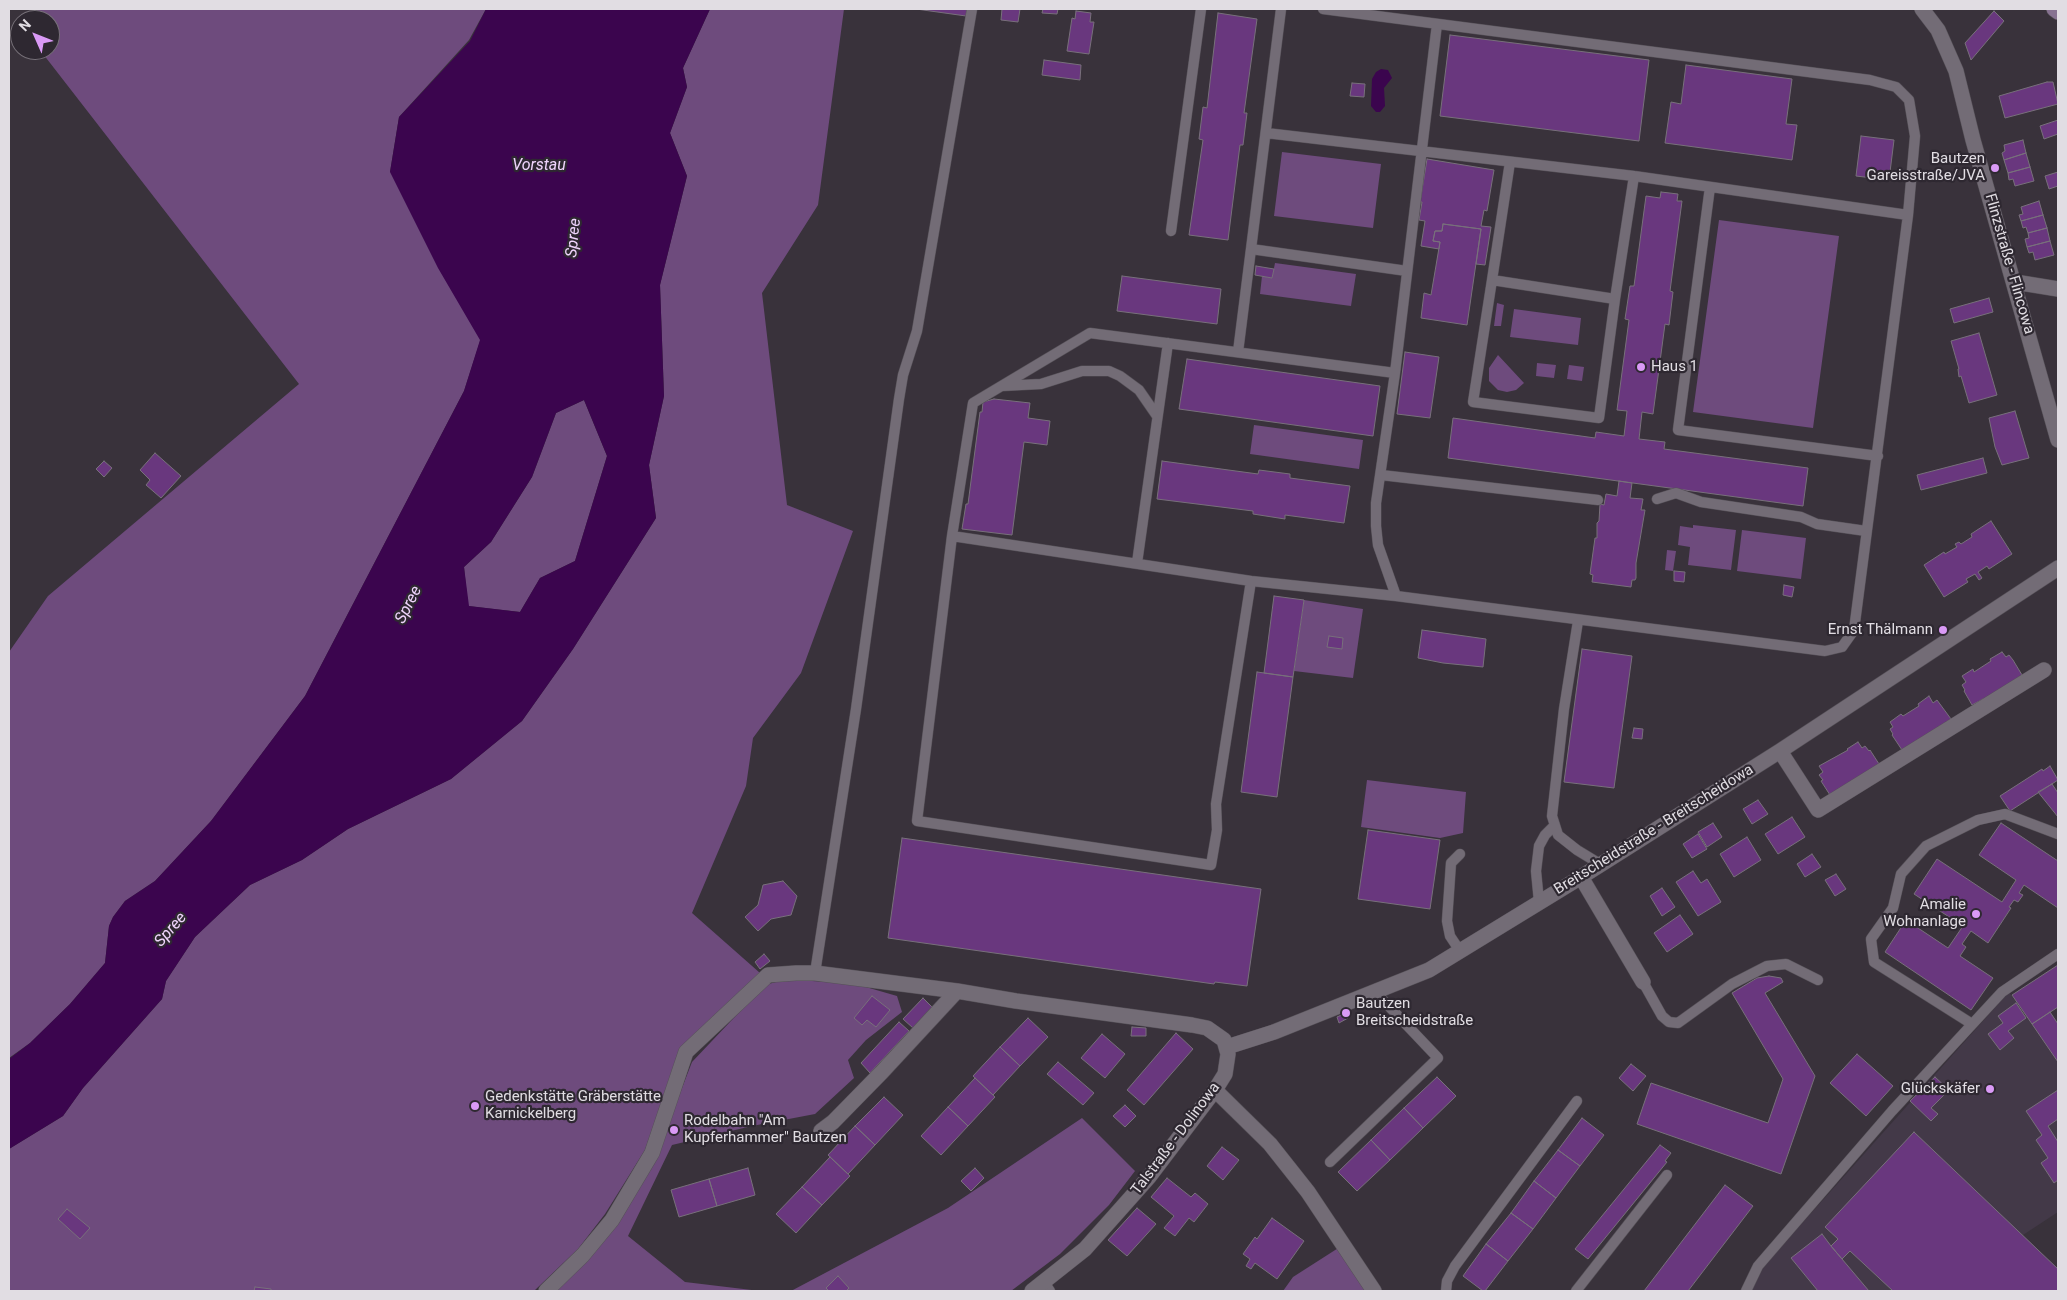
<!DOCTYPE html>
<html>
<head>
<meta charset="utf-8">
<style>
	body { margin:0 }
	#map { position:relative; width:2067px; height:1300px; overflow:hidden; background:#39323b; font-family:Roboto,sans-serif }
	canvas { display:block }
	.frame { position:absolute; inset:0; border:10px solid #e1dde3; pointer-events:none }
	.north { position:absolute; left:10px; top:10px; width:50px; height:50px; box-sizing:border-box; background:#2e2831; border:1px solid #767078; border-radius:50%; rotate:314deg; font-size:14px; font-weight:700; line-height:20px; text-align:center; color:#e1dde3 }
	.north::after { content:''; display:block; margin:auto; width:18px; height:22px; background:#da9af6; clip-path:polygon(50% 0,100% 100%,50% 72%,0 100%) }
</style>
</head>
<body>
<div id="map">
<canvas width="2067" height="1300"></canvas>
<div class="frame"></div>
<div class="north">N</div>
</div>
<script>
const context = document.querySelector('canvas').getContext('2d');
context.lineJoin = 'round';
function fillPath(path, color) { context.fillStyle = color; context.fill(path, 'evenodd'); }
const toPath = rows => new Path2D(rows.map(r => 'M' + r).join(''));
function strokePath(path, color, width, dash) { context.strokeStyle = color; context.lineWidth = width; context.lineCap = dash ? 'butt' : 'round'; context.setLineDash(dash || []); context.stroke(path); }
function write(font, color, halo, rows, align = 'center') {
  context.font = font + ' Roboto,sans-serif'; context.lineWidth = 4.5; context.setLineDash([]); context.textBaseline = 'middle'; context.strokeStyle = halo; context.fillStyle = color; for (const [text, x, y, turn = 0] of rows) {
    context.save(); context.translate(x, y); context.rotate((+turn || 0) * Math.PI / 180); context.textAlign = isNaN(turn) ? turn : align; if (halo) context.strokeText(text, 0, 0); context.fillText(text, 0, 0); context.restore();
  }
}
fillPath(toPath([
	[2009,992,2058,1062,2058,1212,2023,1235,2058,1269,2058,1291,1739,1291,1762,1268]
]), '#433948');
fillPath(toPath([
	[38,9,486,9,469,40,399,117,390,172,543,146,464,391,305,696,211,821,155,881,125,901,113,917,109,926,105,963,70,1004,30,1043,9,1058,9,652,48,596,299,384,40,50,50,50,50,20,31,20],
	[710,9,844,9,818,205,762,293,787,505,853,531,801,673,753,738,746,786,692,913,760,973,680,1049,645,1150,605,1214,578,1249,534,1291,9,1291,9,1149,63,1116,83,1088,162,999,166,981,195,937,250,885,302,860,348,829,451,779,522,721,573,649,656,518,649,465,664,396,660,285,687,176,670,133,687,87,683,68],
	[1282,152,1381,164,1373,228,1274,216],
	[1719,220,1839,236,1813,428,1693,412],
	[1275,263,1356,274,1351,306,1260,294,1262,276,1272,278],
	[1497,303,1504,305,1501,326,1494,326],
	[1514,309,1581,318,1578,345,1510,337],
	[1498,355,1524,383,1516,390,1507,392,1498,390,1489,381,1489,368],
	[1537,363,1556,365,1554,378,1536,376],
	[1569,365,1584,367,1582,381,1567,379],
	[584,400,607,456,575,561,540,578,520,612,468,606,464,567,491,542,532,477,556,413],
	[1254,425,1363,440,1359,469,1250,454],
	[1693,525,1736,530,1731,570,1688,565,1690,547,1678,545,1680,526,1693,528],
	[1742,530,1806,538,1801,579,1737,571],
	[1667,550,1676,551,1673,571,1665,570],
	[1304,600,1363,609,1353,678,1294,671],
	[1367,780,1466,792,1463,833,1440,838,1361,827],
	[794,977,812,981,852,983,897,996,902,1012,866,1040,848,1060,854,1078,815,1114,752,1126,672,1145,628,1236,685,1282,760,1291,551,1291,656,1155,692,1062,765,985],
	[1082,1118,1135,1171,1109,1205,1060,1254,1011,1291,791,1291,948,1208],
	[1343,1245,1374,1291,1283,1291,1293,1277]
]), '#6e4b7d');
fillPath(toPath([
	[486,9,710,9,683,68,687,87,670,133,687,176,660,285,664,396,649,465,656,518,573,649,522,721,451,779,348,829,302,860,250,885,195,937,166,981,162,999,83,1088,63,1116,9,1149,9,1059,30,1043,70,1004,105,963,109,926,113,917,125,901,155,881,211,821,305,696,464,391,480,340,438,268,390,172,399,117,470,41],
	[584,400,607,456,575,561,540,578,520,612,469,606,464,567,491,542,532,477,556,413],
	[1381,69,1388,70,1392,78,1384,88,1385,106,1380,112,1376,112,1371,106,1372,79,1376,72]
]), '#3b054e');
const building = toPath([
	[916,9,967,9,966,16,916,9],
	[1002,9,1020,9,1018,22,1001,20,1002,9],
	[1043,9,1058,9,1057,14,1042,13,1043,9],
	[1076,11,1091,13,1090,22,1094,22,1089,54,1067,51,1072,18,1075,19,1076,11],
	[1994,11,2004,21,1971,60,1965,43,1994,11],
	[1218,13,1257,19,1244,113,1247,113,1243,145,1240,145,1228,240,1189,235,1203,140,1199,139,1203,107,1207,108,1218,13],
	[1450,35,1649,60,1639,141,1440,116,1450,35],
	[1044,60,1081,65,1080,80,1042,75,1044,60],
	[1686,65,1792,79,1786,124,1797,125,1792,160,1665,143,1671,102,1681,104,1686,65],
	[2047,82,2053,82,2058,104,2005,118,1999,96,2047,82],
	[1352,83,1365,84,1364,97,1350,96,1352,83],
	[2058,120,2058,134,2044,139,2040,126,2058,120],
	[1861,136,1894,140,1889,180,1856,176,1861,136],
	[2023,140,2026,153,2004,160,2002,153,2005,151,2004,145,2023,140],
	[2026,153,2030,167,2008,173,2004,160,2026,153],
	[1427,159,1494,170,1487,211,1484,210,1481,226,1491,227,1485,265,1476,264,1481,229,1443,224,1442,231,1435,231,1433,241,1440,242,1439,249,1421,246,1425,221,1419,220,1422,202,1420,202,1427,159],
	[2030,167,2034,181,2015,186,2013,179,2009,180,2008,173,2030,167],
	[2058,172,2058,186,2049,189,2045,176,2058,172],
	[1661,192,1678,194,1677,201,1682,201,1670,291,1673,292,1669,325,1665,324,1653,414,1642,412,1639,439,1665,442,1664,449,1808,468,1803,506,1448,458,1453,418,1595,438,1596,432,1624,436,1627,411,1617,410,1629,320,1625,319,1630,286,1634,286,1646,196,1660,198,1661,192],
	[2039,201,2043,215,2021,221,2019,215,2023,214,2021,207,2039,201],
	[2043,215,2047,228,2028,233,2026,227,2023,228,2021,221,2043,215],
	[1443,224,1481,229,1467,325,1421,318,1424,293,1431,295,1440,242,1433,241,1435,231,1442,231,1443,224],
	[2047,228,2050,241,2027,247,2025,239,2029,238,2028,233,2047,228],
	[2050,241,2054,255,2035,260,2033,252,2029,253,2027,247,2050,241],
	[1256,266,1274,269,1272,278,1255,275,1256,266],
	[1122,276,1221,289,1217,324,1117,311,1122,276],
	[1989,298,1993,312,1954,323,1950,309,1989,298],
	[1979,333,1997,395,1969,403,1961,376,1959,377,1958,369,1959,369,1951,341,1979,333],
	[1405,352,1439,357,1430,418,1397,414,1405,352],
	[1187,359,1380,386,1373,436,1179,409,1187,359],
	[994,399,1030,403,1028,418,1050,421,1047,445,1024,442,1012,535,962,529,966,504,968,504,980,412,982,412,983,402,994,399],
	[2015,411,2029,458,2002,465,1995,447,1989,418,2015,411],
	[155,453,181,476,161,498,146,485,150,480,140,470,155,453],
	[1983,458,1987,473,1921,490,1917,475,1983,458],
	[104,461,112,468,104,477,96,469,104,461],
	[1162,461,1258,474,1259,470,1290,474,1290,478,1350,486,1344,523,1285,515,1285,519,1253,514,1253,511,1157,499,1162,461],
	[1619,481,1632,483,1630,498,1643,499,1641,510,1645,510,1636,563,1636,578,1635,580,1632,580,1631,587,1592,582,1593,575,1590,574,1595,538,1597,538,1597,523,1599,521,1600,504,1604,505,1606,494,1617,496,1619,481],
	[1991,521,2012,554,1989,569,1987,566,1978,572,1982,578,1979,580,1975,574,1966,579,1968,582,1944,597,1924,565,1944,552,1945,554,1957,547,1955,544,1959,542,1961,544,1972,537,1971,534,1991,521],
	[1674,571,1685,572,1684,582,1674,581,1674,571],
	[1784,585,1794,587,1792,597,1783,595,1784,585],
	[1274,596,1304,600,1293,677,1264,673,1274,596],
	[1422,630,1486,639,1483,667,1443,663,1418,658,1422,630],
	[1329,636,1343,638,1342,649,1327,647,1329,636],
	[1582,649,1632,656,1614,788,1564,782,1582,649],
	[2002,652,2006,657,2009,655,2013,660,2022,675,1984,700,1983,699,1972,705,1964,691,1965,690,1962,685,1966,682,1962,676,1973,669,1974,672,1991,661,1990,659,2002,652],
	[1257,672,1293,677,1277,797,1241,792,1257,672],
	[1929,696,1933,703,1937,700,1951,719,1902,750,1892,735,1893,734,1890,729,1893,727,1890,722,1901,714,1903,716,1919,706,1918,704,1929,696],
	[1634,728,1643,729,1642,739,1632,738,1634,728],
	[1858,742,1862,748,1865,746,1869,751,1870,750,1879,764,1830,795,1821,781,1823,780,1819,775,1823,772,1819,766,1848,750,1847,749,1858,742],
	[2050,766,2058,780,2010,811,2000,796,2042,769,2043,771,2050,766],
	[2052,784,2058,793,2058,817,2038,792,2052,784],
	[1758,800,1768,814,1752,824,1743,809,1758,800],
	[1792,817,1805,837,1778,854,1765,834,1792,817],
	[1713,823,1722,837,1707,847,1698,832,1713,823],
	[2001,823,2058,861,2058,908,2024,885,2019,893,2023,895,2018,902,2014,900,2009,907,2011,908,1988,943,1971,931,1962,944,1966,947,1960,956,1993,978,1971,1010,1885,952,1906,920,1948,948,1963,926,1914,894,1937,859,2002,902,2016,880,1979,855,2001,823],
	[1368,830,1440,840,1430,909,1358,899,1368,830],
	[1698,834,1707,849,1692,858,1683,844,1698,834],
	[1747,837,1761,860,1734,877,1720,854,1747,837],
	[902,838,1261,889,1247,986,1215,982,1214,984,888,938,902,838],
	[1812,854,1821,867,1805,877,1797,864,1812,854],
	[1693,871,1701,883,1707,879,1721,902,1698,916,1676,882,1693,871],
	[1836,874,1846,889,1835,896,1825,880,1836,874],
	[783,881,797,896,791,915,771,919,758,931,745,917,758,905,763,885,783,881],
	[1662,888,1675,907,1662,916,1650,896,1662,888],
	[1680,915,1693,934,1667,952,1654,933,1680,915],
	[764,954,770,961,760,969,755,962,764,954],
	[2058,965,2058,1007,2032,1024,2012,995,2058,965],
	[1769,976,1781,978,1783,982,1765,993,1815,1076,1781,1174,1637,1124,1651,1083,1768,1123,1783,1079,1732,993,1757,978,1769,976],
	[872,996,890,1010,876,1027,867,1020,862,1025,854,1018,872,996],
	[923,998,932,1007,913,1028,903,1019,923,998],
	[2016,1003,2026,1018,2008,1031,2014,1038,2000,1050,1988,1034,2003,1023,1998,1016,2016,1003],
	[2050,1012,2058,1024,2058,1062,2032,1024,2050,1012],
	[1346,1013,1348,1018,1339,1023,1337,1017,1346,1013],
	[1028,1018,1048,1037,1020,1066,1000,1047,1028,1018],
	[899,1022,909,1031,870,1073,861,1063,899,1022],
	[1132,1027,1146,1028,1146,1036,1131,1036,1132,1027],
	[1176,1033,1193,1049,1144,1105,1127,1090,1176,1033],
	[1102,1034,1125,1054,1105,1078,1081,1058,1102,1034],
	[1000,1047,1020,1066,993,1095,973,1076,1000,1047],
	[1857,1054,1893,1086,1866,1116,1830,1083,1857,1054],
	[1058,1062,1094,1093,1083,1105,1047,1074,1058,1062],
	[1631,1064,1646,1076,1633,1091,1619,1078,1631,1064],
	[1437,1077,1456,1096,1423,1128,1404,1108,1437,1077],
	[1935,1077,1949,1090,1931,1108,1938,1114,1931,1121,1910,1101,1935,1077],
	[975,1078,995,1097,968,1126,948,1107,975,1078],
	[2058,1090,2058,1119,2048,1126,2058,1142,2058,1180,2054,1183,2041,1163,2048,1158,2036,1140,2042,1135,2026,1111,2058,1090],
	[884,1097,903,1115,875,1145,855,1126,884,1097],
	[1125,1105,1136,1116,1125,1127,1113,1116,1125,1105],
	[948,1107,968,1126,941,1155,921,1136,948,1107],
	[1404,1108,1423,1128,1390,1160,1371,1140,1404,1108],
	[1582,1118,1604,1135,1580,1166,1558,1150,1582,1118],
	[855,1126,875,1145,848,1174,828,1155,855,1126],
	[1914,1132,2058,1269,2058,1291,1893,1291,1850,1251,1842,1259,1831,1246,1838,1239,1825,1227,1914,1132],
	[1371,1140,1390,1160,1357,1191,1338,1172,1371,1140],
	[1660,1145,1671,1153,1665,1161,1667,1162,1588,1259,1575,1249,1660,1145],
	[1222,1147,1239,1160,1223,1180,1207,1166,1222,1147],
	[1558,1150,1580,1166,1556,1198,1534,1181,1558,1150],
	[830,1157,850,1176,822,1205,802,1187,830,1157],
	[748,1168,755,1195,717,1206,709,1179,748,1168],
	[975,1168,984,1178,971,1191,961,1181,975,1168],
	[1167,1178,1191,1197,1195,1193,1208,1204,1194,1222,1189,1218,1175,1236,1164,1228,1174,1216,1151,1197,1167,1178],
	[709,1179,717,1206,679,1217,671,1190,709,1179],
	[1534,1181,1556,1198,1533,1229,1511,1213,1534,1181],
	[1725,1185,1753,1206,1688,1291,1644,1291,1725,1185],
	[802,1187,822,1205,796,1233,776,1214,802,1187],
	[1137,1208,1156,1224,1127,1256,1108,1240,1137,1208],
	[67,1209,90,1228,80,1239,58,1219,67,1209],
	[1511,1213,1533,1229,1508,1261,1486,1244,1511,1213],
	[1272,1218,1304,1241,1277,1279,1255,1263,1251,1269,1246,1266,1250,1259,1243,1254,1255,1237,1257,1239,1272,1218],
	[1822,1234,1831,1246,1869,1291,1818,1291,1791,1258,1822,1234],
	[1486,1244,1508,1261,1485,1291,1483,1291,1463,1276,1486,1244],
	[838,1276,849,1288,846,1291,829,1291,826,1288,838,1276],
	[255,1287,271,1289,271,1291,254,1291,255,1287]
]);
fillPath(building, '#69377e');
strokePath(building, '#78707b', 1);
const lane = toPath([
	[1281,9,1251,249,1407,271],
	[1323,9,1870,80,1896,87,1909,100,1915,136,1908,215,1854,630,1842,647,1825,651,1396,596,1378,545,1376,526,1376,503,1395,373,1437,24],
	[1266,133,1634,176,1908,215],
	[1510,162,1492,280,1615,299,1634,176],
	[1710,187,1678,430,1878,456],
	[1171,231,1201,9],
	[1492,280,1473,402,1599,418,1615,299],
	[1238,352,1251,249],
	[1395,373,1090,333,973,403,952,536,1251,581,1396,596],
	[1002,386,1041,384,1082,371,1109,371,1120,376,1139,390,1157,416],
	[1381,475,1598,500],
	[1657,499,1676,493,1701,502,1801,517,1817,524,1866,531],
	[952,536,917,821,1211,865,1217,830,1216,804,1251,581],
	[1137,563,1168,343],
	[1578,621,1564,709,1552,816,1558,835,1577,850,1600,864],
	[1460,854,1451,863,1447,921,1450,936,1460,951],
	[1539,902,1536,871,1539,846,1545,835,1554,826],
	[815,973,856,709,899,399,903,375,917,331,972,9],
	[1643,982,1662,1016,1669,1022,1678,1023,1732,984,1767,966,1786,964,1818,980],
	[1972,1024,1874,962,1871,939,1893,908,1901,874,1926,846,1978,820,2005,814,2058,834],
	[1330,1162,1438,1058,1382,999,1376,989],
	[1044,1282,1050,1291],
	[1446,1291,1447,1281,1455,1266,1577,1101],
	[1576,1291,1667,1175],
	[1746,1291,1758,1266,1892,1111,2002,992,2058,954]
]);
const street = toPath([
	[1922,9,1938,30,1956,71,1973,140,2058,440],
	[2015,282,2058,289],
	[1780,751,1818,810,2044,670],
	[1581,877,1643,982],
	[1227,1047,1274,1032,1429,970,1581,877,1780,751,2058,568],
	[1215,1090,1270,1144,1308,1192,1374,1291],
	[821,1131,833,1122,881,1073,957,991],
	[546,1291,583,1255,612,1220,652,1153,686,1052,768,975,796,973,815,973,957,991,1016,1001,1192,1025,1207,1028,1224,1040,1228,1054,1225,1074,1215,1090,1149,1177,1085,1249,1032,1291]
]);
const secondary = toPath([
	[2054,9,2058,12]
]);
strokePath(lane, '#565158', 11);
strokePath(street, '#565158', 16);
strokePath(secondary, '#565158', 16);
strokePath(lane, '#736c76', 10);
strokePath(street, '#736c76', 15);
strokePath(secondary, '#877291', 15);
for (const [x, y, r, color] of [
	[1995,168,5,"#da9af6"],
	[1641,367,5,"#da9af6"],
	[1943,630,5,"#da9af6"],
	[1976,914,5,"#da9af6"],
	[1346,1013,5,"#da9af6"],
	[1990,1089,5,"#da9af6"],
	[475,1106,5,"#da9af6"],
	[674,1130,5,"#da9af6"]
]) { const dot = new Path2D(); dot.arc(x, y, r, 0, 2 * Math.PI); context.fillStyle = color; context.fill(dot); strokePath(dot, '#2e2831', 2); }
write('15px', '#e1dde3', '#2e2831', [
	["Bautzen",1985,159],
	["Gareisstraße/JVA",1985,176],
	["Haus 1",1651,367,"left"],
	["Ernst Thälmann",1933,630],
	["Amalie",1966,905],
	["Wohnanlage",1966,922],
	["Bautzen",1356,1004,"left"],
	["Breitscheidstraße",1356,1021,"left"],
	["Glückskäfer",1980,1089],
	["Gedenkstätte Gräberstätte",485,1097,"left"],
	["Karnickelberg",485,1114,"left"],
	["Rodelbahn \"Am",684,1121,"left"],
	["Kupferhammer\" Bautzen",684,1138,"left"]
], 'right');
write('15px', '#e1dde3', '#2e2831', [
	["Flinzstraße - Flincowa",2009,264,74],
	["Breitscheidstraße - Breitscheidowa",1654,830,-32],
	["Talstraße - Dolinowa",1176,1139,-53]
]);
write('italic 16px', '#efd4fc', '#2e2831', [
	["Vorstau",539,166],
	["Spree",574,238,-84],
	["Spree",409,605,-63],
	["Spree",171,930,-49]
]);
</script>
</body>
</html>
